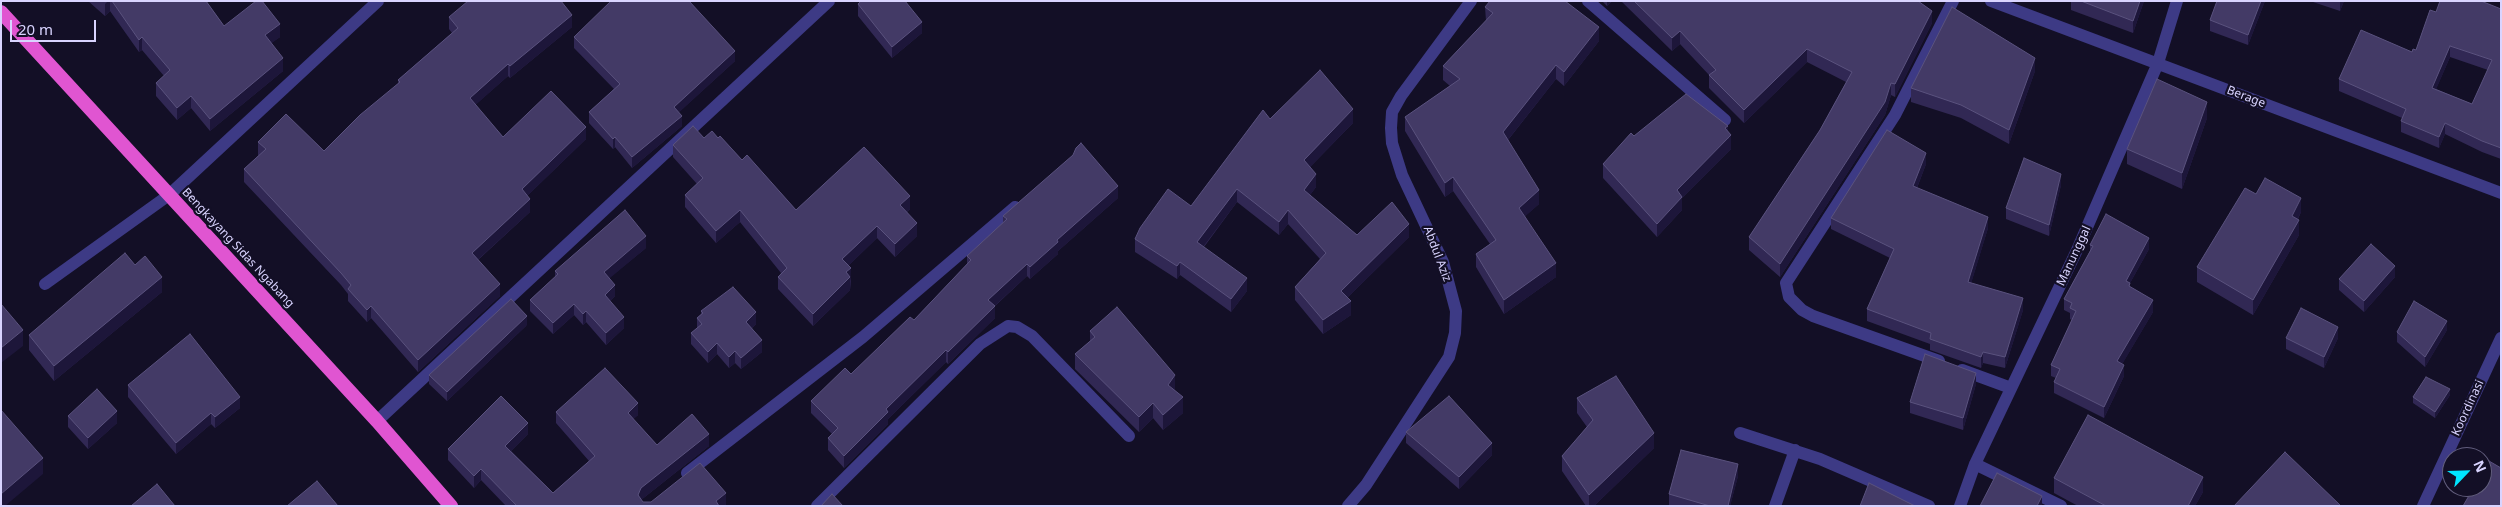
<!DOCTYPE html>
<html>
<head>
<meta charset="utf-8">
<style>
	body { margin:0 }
	#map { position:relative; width:2502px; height:507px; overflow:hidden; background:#130f26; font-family:"Noto Sans",sans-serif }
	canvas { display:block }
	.frame { position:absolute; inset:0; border:2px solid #d9d4ff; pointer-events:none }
	.north { position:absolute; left:2442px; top:447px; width:50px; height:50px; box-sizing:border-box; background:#130f26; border:1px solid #625e7d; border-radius:50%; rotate:66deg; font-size:14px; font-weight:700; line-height:20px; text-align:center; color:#d9d4ff }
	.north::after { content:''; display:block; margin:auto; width:18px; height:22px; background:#00e5ff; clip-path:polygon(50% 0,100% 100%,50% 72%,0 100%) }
	.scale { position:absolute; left:10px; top:20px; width:86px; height:22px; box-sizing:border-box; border:2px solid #d9d4ff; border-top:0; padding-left:6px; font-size:15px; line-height:18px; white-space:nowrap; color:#d9d4ff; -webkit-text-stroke:4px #130f26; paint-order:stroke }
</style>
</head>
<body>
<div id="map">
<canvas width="2502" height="507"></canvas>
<div class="frame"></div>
<div class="north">N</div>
<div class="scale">20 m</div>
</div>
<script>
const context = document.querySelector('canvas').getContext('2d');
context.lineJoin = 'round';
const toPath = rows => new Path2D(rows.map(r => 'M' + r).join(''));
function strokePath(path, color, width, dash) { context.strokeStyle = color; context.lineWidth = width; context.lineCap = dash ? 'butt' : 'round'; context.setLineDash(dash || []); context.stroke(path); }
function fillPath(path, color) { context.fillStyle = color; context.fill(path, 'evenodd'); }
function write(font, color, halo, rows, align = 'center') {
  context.font = font + ' "Noto Sans",sans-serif'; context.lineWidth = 4.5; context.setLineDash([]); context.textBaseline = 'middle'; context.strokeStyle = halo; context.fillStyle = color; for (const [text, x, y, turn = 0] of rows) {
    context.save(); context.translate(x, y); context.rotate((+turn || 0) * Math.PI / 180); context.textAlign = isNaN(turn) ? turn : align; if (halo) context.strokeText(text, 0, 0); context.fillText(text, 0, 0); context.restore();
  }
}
strokePath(toPath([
	[1588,1,1725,120],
	[1991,1,2501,193],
	[45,284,169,195,378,1],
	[1939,361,1813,316,1802,310,1789,297,1786,283,1895,115,1953,1],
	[1962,370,2011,388],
	[377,421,829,1],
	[1740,433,1820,459,1929,506],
	[1975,464,2061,506],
	[687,473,863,337,1015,207],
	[817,506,980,344,1008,326,1017,327,1032,336,1129,436],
	[1348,506,1366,485,1449,357,1455,333,1456,311,1443,262,1402,175,1392,143,1391,128,1392,112,1401,96,1471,1],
	[1775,506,1795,450],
	[1960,506,1975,464,2078,248,2158,63,2177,1],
	[2423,506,2501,338]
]), '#3d3a85', 12);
strokePath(toPath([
	[1,12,377,421,451,506]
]), '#e055d1', 14);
fillPath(toPath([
	[88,1,206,1,224,26,280,37,271,43,283,71,210,131,191,108,177,120,156,96,156,83,164,76,142,50,139,52,110,11,105,16],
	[1602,1,1612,1,1607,6],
	[1621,1,1918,1,1932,23,1895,97,1891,95,1885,115,1780,277,1749,250,1749,237,1820,130,1846,82,1807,62,1744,123,1709,88,1709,75,1680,44,1672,51],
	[2071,1,2144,1,2133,33,2071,10],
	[2217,1,2265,1,2248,45,2210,31,2210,20],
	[2310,1,2344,1,2340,11],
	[858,4,922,33,892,58,858,16],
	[1485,7,1599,41,1564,86,1556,79,1508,140,1539,204,1525,216,1556,277,1504,314,1476,267,1476,254,1490,244,1453,191,1445,197,1405,131,1405,117,1450,86,1443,80,1443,66,1486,21],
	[2501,9,2501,159,2482,152,2445,134,2439,148,2401,132,2401,121,2402,118,2339,91,2339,79,2416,50,2436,12],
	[2450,57,2488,70,2472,104,2436,89],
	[449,17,572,27,510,78,508,76,475,105,503,137,586,139,527,196,530,212,478,260,500,296,418,372,371,318,367,322,348,301,348,294,341,285,244,182,244,169,259,155,258,155,258,142,324,151,398,84,398,80,452,33,449,29],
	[574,37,735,61,679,112,682,126,632,168,615,147,613,149,589,123,589,112,614,89,574,48],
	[2035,71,2009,144,1961,118,1911,102,1911,88],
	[2207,118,2182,189,2127,164,2127,149],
	[1270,119,1353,123,1310,167,1316,187,1310,195,1357,235,1409,237,1347,298,1351,315,1323,334,1295,300,1295,287,1320,259,1288,224,1279,235,1237,202,1204,247,1247,291,1231,312,1180,275,1177,279,1135,252,1135,239,1191,206],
	[1728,131,1731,149,1682,198,1682,210,1657,237,1603,178,1603,164,1634,136],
	[704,138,718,138,796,210,910,209,907,212,917,236,895,257,877,238,848,266,851,281,850,290,813,326,778,289,778,277,781,273,740,222,716,243,685,207,685,195,697,184,673,157,673,145],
	[1926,164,1917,188,1988,228,1971,283,2023,310,2005,368,1983,363,1981,368,1930,350,1930,344,1867,321,1867,309,1890,258,1831,229,1831,218],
	[2061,185,2049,236,2006,219,2006,208],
	[2256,194,2301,212,2298,219,2299,235,2253,315,2197,282,2197,267],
	[1118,198,1058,251,1058,254,1040,270,1030,279,1027,276,995,306,995,318,948,364,946,362,888,419,888,424,844,468,828,450,828,438,832,434,811,413,811,401,851,374,914,320,967,264,967,256,1003,223,1003,216],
	[2090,245,2149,249,2130,283,2130,287,2153,312,2122,364,2124,376,2104,418,2054,393,2054,382,2056,378,2051,376,2051,365,2072,320,2070,319,2070,313,2064,310,2064,299,2090,251],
	[646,248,609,278,615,296,610,301,624,328,606,345,586,322,583,325,574,315,553,334,530,311,530,300,555,277,555,271],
	[135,265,162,292,54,381,29,350,29,335],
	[2395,277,2364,312,2339,290,2339,279],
	[701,311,756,324,752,328,762,352,741,369,735,363,729,368,717,354,708,363,691,344,691,333,697,328,697,318,701,314],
	[527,325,447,401,429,384,429,375],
	[2447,330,2425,367,2397,342,2397,332],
	[1090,331,1175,390,1183,413,1163,430,1153,418,1139,432,1075,369,1075,354,1090,341],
	[2286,338,2338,338,2324,368,2286,349],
	[1976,384,1963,430,1910,413,1910,402],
	[128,385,240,408,215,428,211,424,176,454,128,397],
	[2450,395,2435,418,2413,403,2413,397],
	[1577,398,1654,448,1594,506,1586,506,1562,471,1562,456,1587,427,1577,413],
	[556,412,638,415,633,419,657,445,709,446,641,500,643,502,726,504,724,506,506,506,481,480,474,488,448,460,448,449,528,434,511,451,553,493,589,461,556,423],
	[68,416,117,423,88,449,68,427],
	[1406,432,1492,455,1459,489,1406,443],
	[1738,476,1730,506,1669,505,1669,494],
	[2054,478,2203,492,2195,506,2078,506,2054,493]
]), '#312854');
fillPath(toPath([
	[108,1,110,1,110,11,105,16,105,4],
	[1607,1,1612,1,1607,6],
	[2140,1,2144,1,2133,33,2133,21],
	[2261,1,2265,1,2248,45,2248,35],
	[2340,1,2344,1,2340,11],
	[1932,11,1932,23,1895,97,1895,84],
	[572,15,572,27,510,78,510,66],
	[922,22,922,33,892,58,892,47],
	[280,24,280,37,265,48,265,35],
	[1599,27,1599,41,1564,86,1564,72],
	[1680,31,1680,44,1672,51,1672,38],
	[142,37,142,50,139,52,139,40],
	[2450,46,2450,57,2432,99,2432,88],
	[1807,49,1807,62,1744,123,1744,110],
	[735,51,735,61,674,117,674,107],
	[283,58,283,71,210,131,210,119],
	[2035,58,2035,71,2009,144,2009,130],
	[508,64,508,76,470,110,470,98],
	[1556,65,1556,79,1503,146,1503,132],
	[1891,83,1891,95,1885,115,1780,277,1780,264],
	[191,96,191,108,177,120,177,108],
	[2207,102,2207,118,2182,189,2182,173],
	[1353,109,1353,123,1304,173,1304,160],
	[682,116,682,126,632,168,632,157],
	[2445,123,2445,134,2439,148,2439,137],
	[1728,126,1728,139,1731,135,1731,149,1682,198,1682,210,1657,237,1657,224,1677,190],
	[586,127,586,139,522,201,522,189],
	[615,137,615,147,613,149,613,139],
	[1926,153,1926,164,1913,198,1913,186],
	[1316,174,1316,187,1304,203,1304,190],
	[2061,174,2061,185,2049,236,2049,225],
	[1453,177,1453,191,1445,197,1445,183],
	[1118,186,1118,198,1058,251,1058,254,1030,279,1030,267,1057,240],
	[1237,189,1237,202,1197,255,1197,242],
	[1539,190,1539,204,1519,222,1519,208],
	[910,196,910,209,900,218,900,205],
	[2301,198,2301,212,2292,230,2292,216],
	[530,199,530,212,472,265,472,253],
	[740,210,740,222,716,243,716,231],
	[1288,210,1288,224,1279,235,1279,222],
	[1988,217,1988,228,1968,294,1968,282],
	[2299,220,2299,235,2253,315,2253,300],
	[917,223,917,236,895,257,895,244],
	[1409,224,1409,237,1341,304,1341,291],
	[877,226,877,238,842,272,842,259],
	[646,236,646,248,604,283,604,272],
	[2149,238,2149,249,2130,283,2130,295,2126,281],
	[1180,262,1180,275,1177,279,1177,266],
	[1556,263,1556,277,1504,314,1504,300],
	[1027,264,1027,276,988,312,988,300],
	[2395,266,2395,277,2364,312,2364,301],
	[851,268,850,290,813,326,813,314,846,272],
	[162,277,162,292,54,381,54,366],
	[1247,278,1247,291,1231,312,1231,299],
	[500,284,500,296,418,372,418,360],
	[615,285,615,296,605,306,605,295],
	[2023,298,2023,310,2005,368,2005,357],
	[2153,300,2153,312,2117,373,2117,361],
	[1351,301,1351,315,1323,334,1323,320],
	[574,304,574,315,553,334,553,323],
	[371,306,371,318,367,322,367,310],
	[995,306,995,318,948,364,948,352],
	[586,311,586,322,583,325,583,314],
	[756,312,756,324,746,333,746,322],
	[527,316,527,325,447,401,447,392],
	[624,317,624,328,606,345,606,333],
	[2447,321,2447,330,2425,367,2425,357],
	[2338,327,2338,338,2324,368,2324,357],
	[23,330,23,346,1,363,1,348],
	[762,340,762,352,741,369,741,358],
	[717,343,717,354,708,363,708,352],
	[946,350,946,362,888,419,888,424,844,468,844,456,886,409],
	[735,351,735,363,729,368,729,357],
	[1983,352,1983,363,1981,368,1981,357],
	[2124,365,2124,376,2104,418,2104,407],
	[1976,373,1976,384,1963,430,1963,418],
	[1175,375,1175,390,1168,400,1168,385],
	[2450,389,2450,395,2435,418,2435,412],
	[240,397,240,408,215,428,215,417],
	[1183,397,1183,413,1163,430,1163,415],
	[638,403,638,415,628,424,628,413],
	[1153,403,1153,418,1139,432,1139,417],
	[117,411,117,423,88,449,88,438],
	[211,413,211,424,176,454,176,443],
	[528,423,528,434,505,457,505,446],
	[1654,433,1654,448,1594,506,1589,506,1589,495],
	[709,434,709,446,641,500,638,495,641,488],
	[1492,443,1492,455,1459,489,1459,477],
	[43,458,43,474,5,506,1,506,1,494],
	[1738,464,1738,476,1730,506,1728,506],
	[481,469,481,480,474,488,474,476],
	[2203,477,2203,492,2195,506,2188,506],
	[726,493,726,504,724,506,716,506,716,501],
	[2042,496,2042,506,2037,506]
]), '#1d163a');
const building = toPath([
	[112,1,206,1,224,26,256,1,262,1,280,24,265,35,283,58,210,119,191,96,177,108,156,83,170,70,142,37,139,40,112,1],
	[468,1,561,1,572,15,510,66,508,64,470,98,503,137,551,91,586,127,522,189,530,199,472,253,500,284,418,360,371,306,367,310,348,289,351,285,341,273,244,169,266,149,258,142,286,114,324,151,360,115,400,82,398,80,458,28,449,17,468,1],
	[611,1,689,1,735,51,674,107,682,116,632,157,615,137,613,139,589,112,620,84,574,37,611,1],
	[861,1,905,1,922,22,892,47,858,4,861,1],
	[1490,1,1565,1,1599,27,1564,72,1556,65,1503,132,1539,190,1519,208,1556,263,1504,300,1476,254,1496,240,1453,177,1445,183,1405,117,1460,79,1443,66,1493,13,1485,7,1490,1],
	[1634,1,1918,1,1932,11,1895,84,1891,83,1885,102,1780,264,1749,237,1820,130,1852,72,1807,49,1744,110,1709,75,1716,70,1680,31,1672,38,1634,1],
	[2081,1,2140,1,2133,21,2081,1],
	[2217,1,2261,1,2248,35,2210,20,2217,1],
	[2440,1,2481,1,2501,9,2501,148,2482,141,2445,123,2439,137,2401,121,2406,109,2339,79,2361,30,2412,52,2413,49,2416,50,2430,10,2436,12,2440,1],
	[2450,46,2492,60,2472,104,2432,88,2450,46],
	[1952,7,2035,58,2009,130,1961,105,1911,88,1952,7],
	[1320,70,1353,109,1304,160,1316,174,1304,190,1357,235,1392,202,1409,224,1341,291,1351,301,1323,320,1295,287,1326,253,1288,210,1279,222,1237,189,1197,242,1247,278,1231,299,1180,262,1177,266,1135,239,1140,228,1168,189,1191,206,1263,110,1270,119,1320,70],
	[2157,79,2207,102,2182,173,2127,149,2157,79],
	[1686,94,1728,126,1725,128,1731,135,1677,190,1682,197,1657,224,1603,164,1631,133,1634,136,1686,94],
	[693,126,704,138,712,131,718,138,720,136,742,160,747,155,796,210,864,147,910,196,900,205,917,223,895,244,877,226,842,259,851,268,846,272,850,277,813,314,778,277,787,268,740,210,716,231,685,195,703,178,673,145,693,126],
	[1887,130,1926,153,1913,186,1988,217,1968,282,2023,298,2005,357,1983,352,1981,357,1930,339,1931,333,1867,309,1894,249,1831,218,1887,130],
	[1081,143,1118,186,1057,240,1058,242,1040,258,1030,267,1027,264,988,300,995,306,948,352,946,350,886,409,888,412,844,456,828,438,838,428,811,401,845,368,851,374,910,317,914,320,971,260,967,256,1007,219,1003,216,1073,155,1076,148,1081,143],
	[2024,158,2061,174,2049,225,2006,208,2024,158],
	[2265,178,2301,198,2292,216,2299,220,2253,300,2197,267,2245,188,2256,194,2265,178],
	[625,210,646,236,604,272,615,285,605,295,624,317,606,333,586,311,583,314,574,304,553,323,530,300,558,274,555,271,625,210],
	[2106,214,2149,238,2126,281,2130,283,2129,286,2153,300,2117,361,2124,365,2104,407,2054,382,2060,369,2051,365,2076,311,2070,308,2072,303,2064,299,2093,246,2090,245,2106,214],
	[2371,244,2395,266,2364,301,2339,279,2371,244],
	[125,253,135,265,145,256,162,277,54,366,29,335,125,253],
	[733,287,756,312,746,322,762,340,741,358,735,351,729,357,717,343,708,352,691,333,702,324,697,318,703,313,701,311,733,287],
	[511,299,527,316,447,392,429,375,511,299],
	[2414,301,2447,321,2425,357,2397,332,2414,301],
	[1,304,23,330,1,348,1,304],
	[1117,307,1175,375,1168,385,1183,397,1163,415,1153,403,1139,417,1075,354,1095,337,1090,331,1117,307],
	[2301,308,2338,327,2324,357,2286,338,2301,308],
	[190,334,240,397,215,417,211,413,176,443,128,385,190,334],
	[1925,354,1976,373,1963,418,1910,402,1925,354],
	[605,368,638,403,628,413,657,445,692,414,709,434,641,488,638,495,643,502,651,502,700,463,726,493,716,501,719,506,517,506,481,469,474,476,448,449,501,396,528,423,505,446,553,493,595,456,556,412,605,368],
	[1616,376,1654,433,1589,495,1562,456,1593,420,1577,398,1616,376],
	[2426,377,2450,389,2435,412,2413,397,2426,377],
	[97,389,117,411,88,438,68,416,97,389],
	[1449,396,1492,443,1459,477,1406,432,1449,396],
	[1,410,43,458,1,494,1,410],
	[2088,415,2203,477,2188,506,2106,506,2054,478,2088,415],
	[1681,450,1738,464,1728,506,1710,506,1669,494,1681,450],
	[2285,452,2341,506,2234,506,2285,452],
	[2489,461,2501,468,2501,506,2463,506,2474,487,2482,487,2482,473,2489,461],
	[1997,473,2042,496,2037,506,1980,506,1997,473],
	[317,481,338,506,287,506,317,481],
	[1869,483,1915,506,1860,506,1869,483],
	[157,484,175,506,131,506,157,484],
	[832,494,843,506,821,506,832,494]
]);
fillPath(building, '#433a66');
strokePath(building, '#5a527e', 1);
write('12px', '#d9d4ff', '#130f26', [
	["Berage",2246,97,21],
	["Bengkayang Sidas Ngabang",238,248,47],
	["Abdul Aziz",1437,254,69],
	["Manunggal",2074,256,-65],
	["Koordinasi",2468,408,-65]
]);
</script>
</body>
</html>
